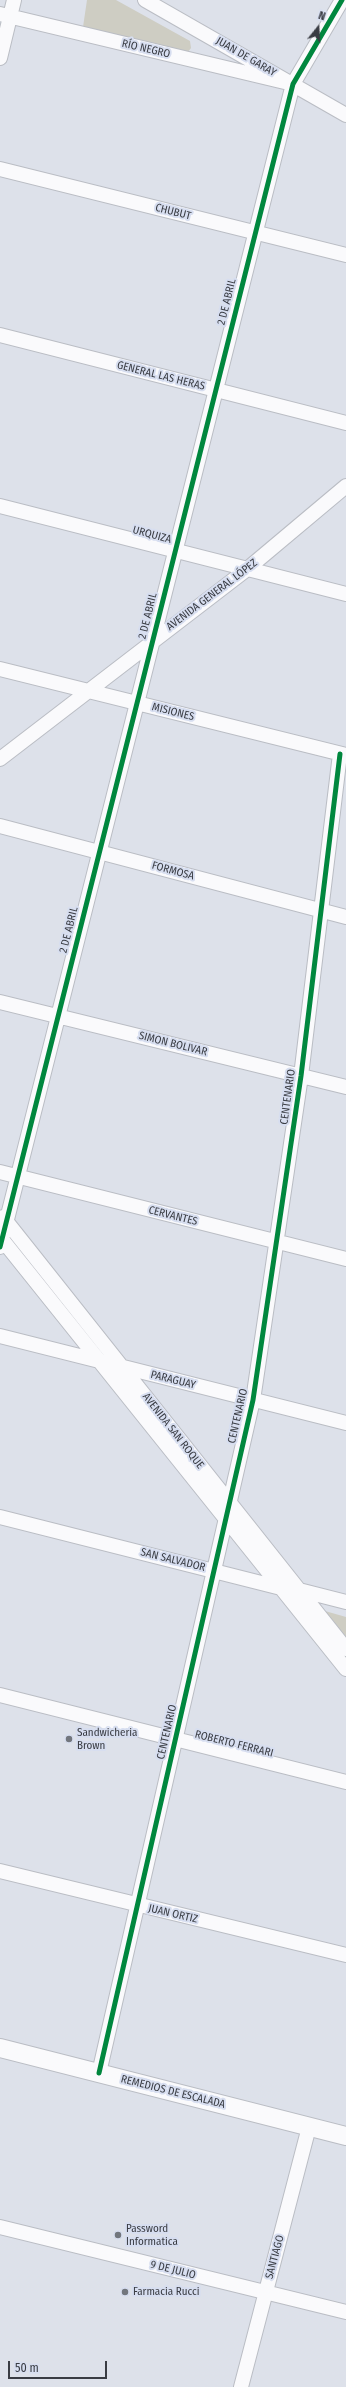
<!DOCTYPE html>
<html>
<head>
<meta charset="utf-8">
<style>
	body { margin:0 }
	#map { position:relative; width:346px; height:2387px; overflow:hidden; background:#dde1ea; font-family:"Fira Sans Condensed",sans-serif }
	canvas { display:block }
	.north { position:absolute; left:298px; top:8px; width:40px; height:40px; -webkit-text-stroke:3px #d7def0; paint-order:stroke; rotate:18deg; font-size:11px; font-weight:700; line-height:16px; text-align:center; color:#393c43 }
	.north::after { content:''; display:block; margin:auto; width:14px; height:18px; background:#393c43; clip-path:polygon(50% 0,100% 100%,50% 72%,0 100%) }
	.scale { position:absolute; left:8px; top:2361px; width:99px; height:18px; box-sizing:border-box; border:2px solid #393c43; border-top:0; padding-left:5px; font-size:12px; line-height:14px; white-space:nowrap; color:#393c43; -webkit-text-stroke:3px #d7def0; paint-order:stroke }
</style>
</head>
<body>
<div id="map">
<canvas width="346" height="2387"></canvas>
<div class="north">N</div>
<div class="scale">50 m</div>
</div>
<script>
const context = document.querySelector('canvas').getContext('2d');
context.lineJoin = 'round';
function fillPath(path, color) { context.fillStyle = color; context.fill(path, 'evenodd'); }
const toPath = rows => new Path2D(rows.map(r => 'M' + r).join(''));
function strokePath(path, color, width, dash) { context.strokeStyle = color; context.lineWidth = width; context.lineCap = dash ? 'butt' : 'round'; context.setLineDash(dash || []); context.stroke(path); }
function write(font, color, halo, rows, align = 'center') {
  context.font = font + ' "Fira Sans Condensed",sans-serif'; context.lineWidth = 4; context.setLineDash([]); context.textBaseline = 'middle'; context.strokeStyle = halo; context.fillStyle = color; for (const [text, x, y, turn = 0] of rows) {
    context.save(); context.translate(x, y); context.rotate((+turn || 0) * Math.PI / 180); context.textAlign = isNaN(turn) ? turn : align; if (halo) context.strokeText(text, 0, 0); context.fillText(text, 0, 0); context.restore();
  }
}
fillPath(toPath([
	[87,0,116,0,190,41,191,48,188,52,83,27],
	[325,1611,346,1617,346,1643,325,1618]
]), '#cecdc3');
const minor = toPath([
	[145,0,346,115],
	[0,14,293,84],
	[0,58,14,0],
	[0,169,346,255],
	[0,335,346,423],
	[0,506,346,594],
	[0,669,346,755],
	[0,759,246,570,346,486],
	[0,826,346,917],
	[0,1002,346,1087],
	[0,1172,346,1259],
	[3,1217,346,1649],
	[0,1237,346,1669],
	[0,1247,293,84,342,0],
	[0,1336,346,1423],
	[0,1517,281,1588,299,1590,346,1602],
	[0,1695,346,1782],
	[0,1871,346,1955],
	[99,2073,253,1400,301,1076,340,754],
	[0,2227,346,2312],
	[241,2387,309,2127]
]);
const major = toPath([
	[0,2048,346,2136]
]);
strokePath(minor, '#babdc4', 16);
strokePath(major, '#babdc4', 20);
strokePath(minor, '#fafafc', 14);
strokePath(major, '#fafafc', 18);
strokePath(toPath([
	[0,1247,293,84,342,0],
	[99,2073,253,1400,301,1076,340,754]
]), '#00873e', 5);
for (const [x, y, r, color] of [
	[69,1739,4,"#72767d"],
	[118,2235,4,"#72767d"],
	[125,2292,4,"#72767d"]
]) { const dot = new Path2D(); dot.arc(x, y, r, 0, 2 * Math.PI); context.fillStyle = color; context.fill(dot); strokePath(dot, '#d7def0', 1.5); }
write('11px', '#393c43', '#d7def0', [
	["RÍO NEGRO",146,49,13],
	["JUAN DE GARAY",246,57,30],
	["CHUBUT",173,212,14],
	["2 DE ABRIL",227,302,-76],
	["GENERAL LAS HERAS",161,376,14],
	["URQUIZA",152,535,15],
	["AVENIDA GENERAL LÓPEZ",212,595,-37],
	["2 DE ABRIL",148,616,-76],
	["MISIONES",173,712,14],
	["FORMOSA",173,871,15],
	["2 DE ABRIL",69,930,-76],
	["SIMON BOLIVAR",173,1044,14],
	["CENTENARIO",288,1097,-82],
	["CERVANTES",173,1216,14],
	["PARAGUAY",173,1380,14],
	["CENTENARIO",238,1416,-77],
	["AVENIDA SAN ROQUE",173,1431,52],
	["SAN SALVADOR",173,1560,14],
	["CENTENARIO",167,1732,-77],
	["ROBERTO FERRARI",234,1744,14],
	["JUAN ORTIZ",173,1914,13],
	["REMEDIOS DE ESCALADA",173,2092,14],
	["SANTIAGO",275,2257,-75],
	["9 DE JULIO",173,2270,14]
]);
write('11px', '#393c43', '#d7def0', [
	["Sandwicheria",77,1733],
	["Brown",77,1746],
	["Password",126,2229],
	["Informatica",126,2242],
	["Farmacia Rucci",133,2292]
], 'left');
</script>
</body>
</html>
